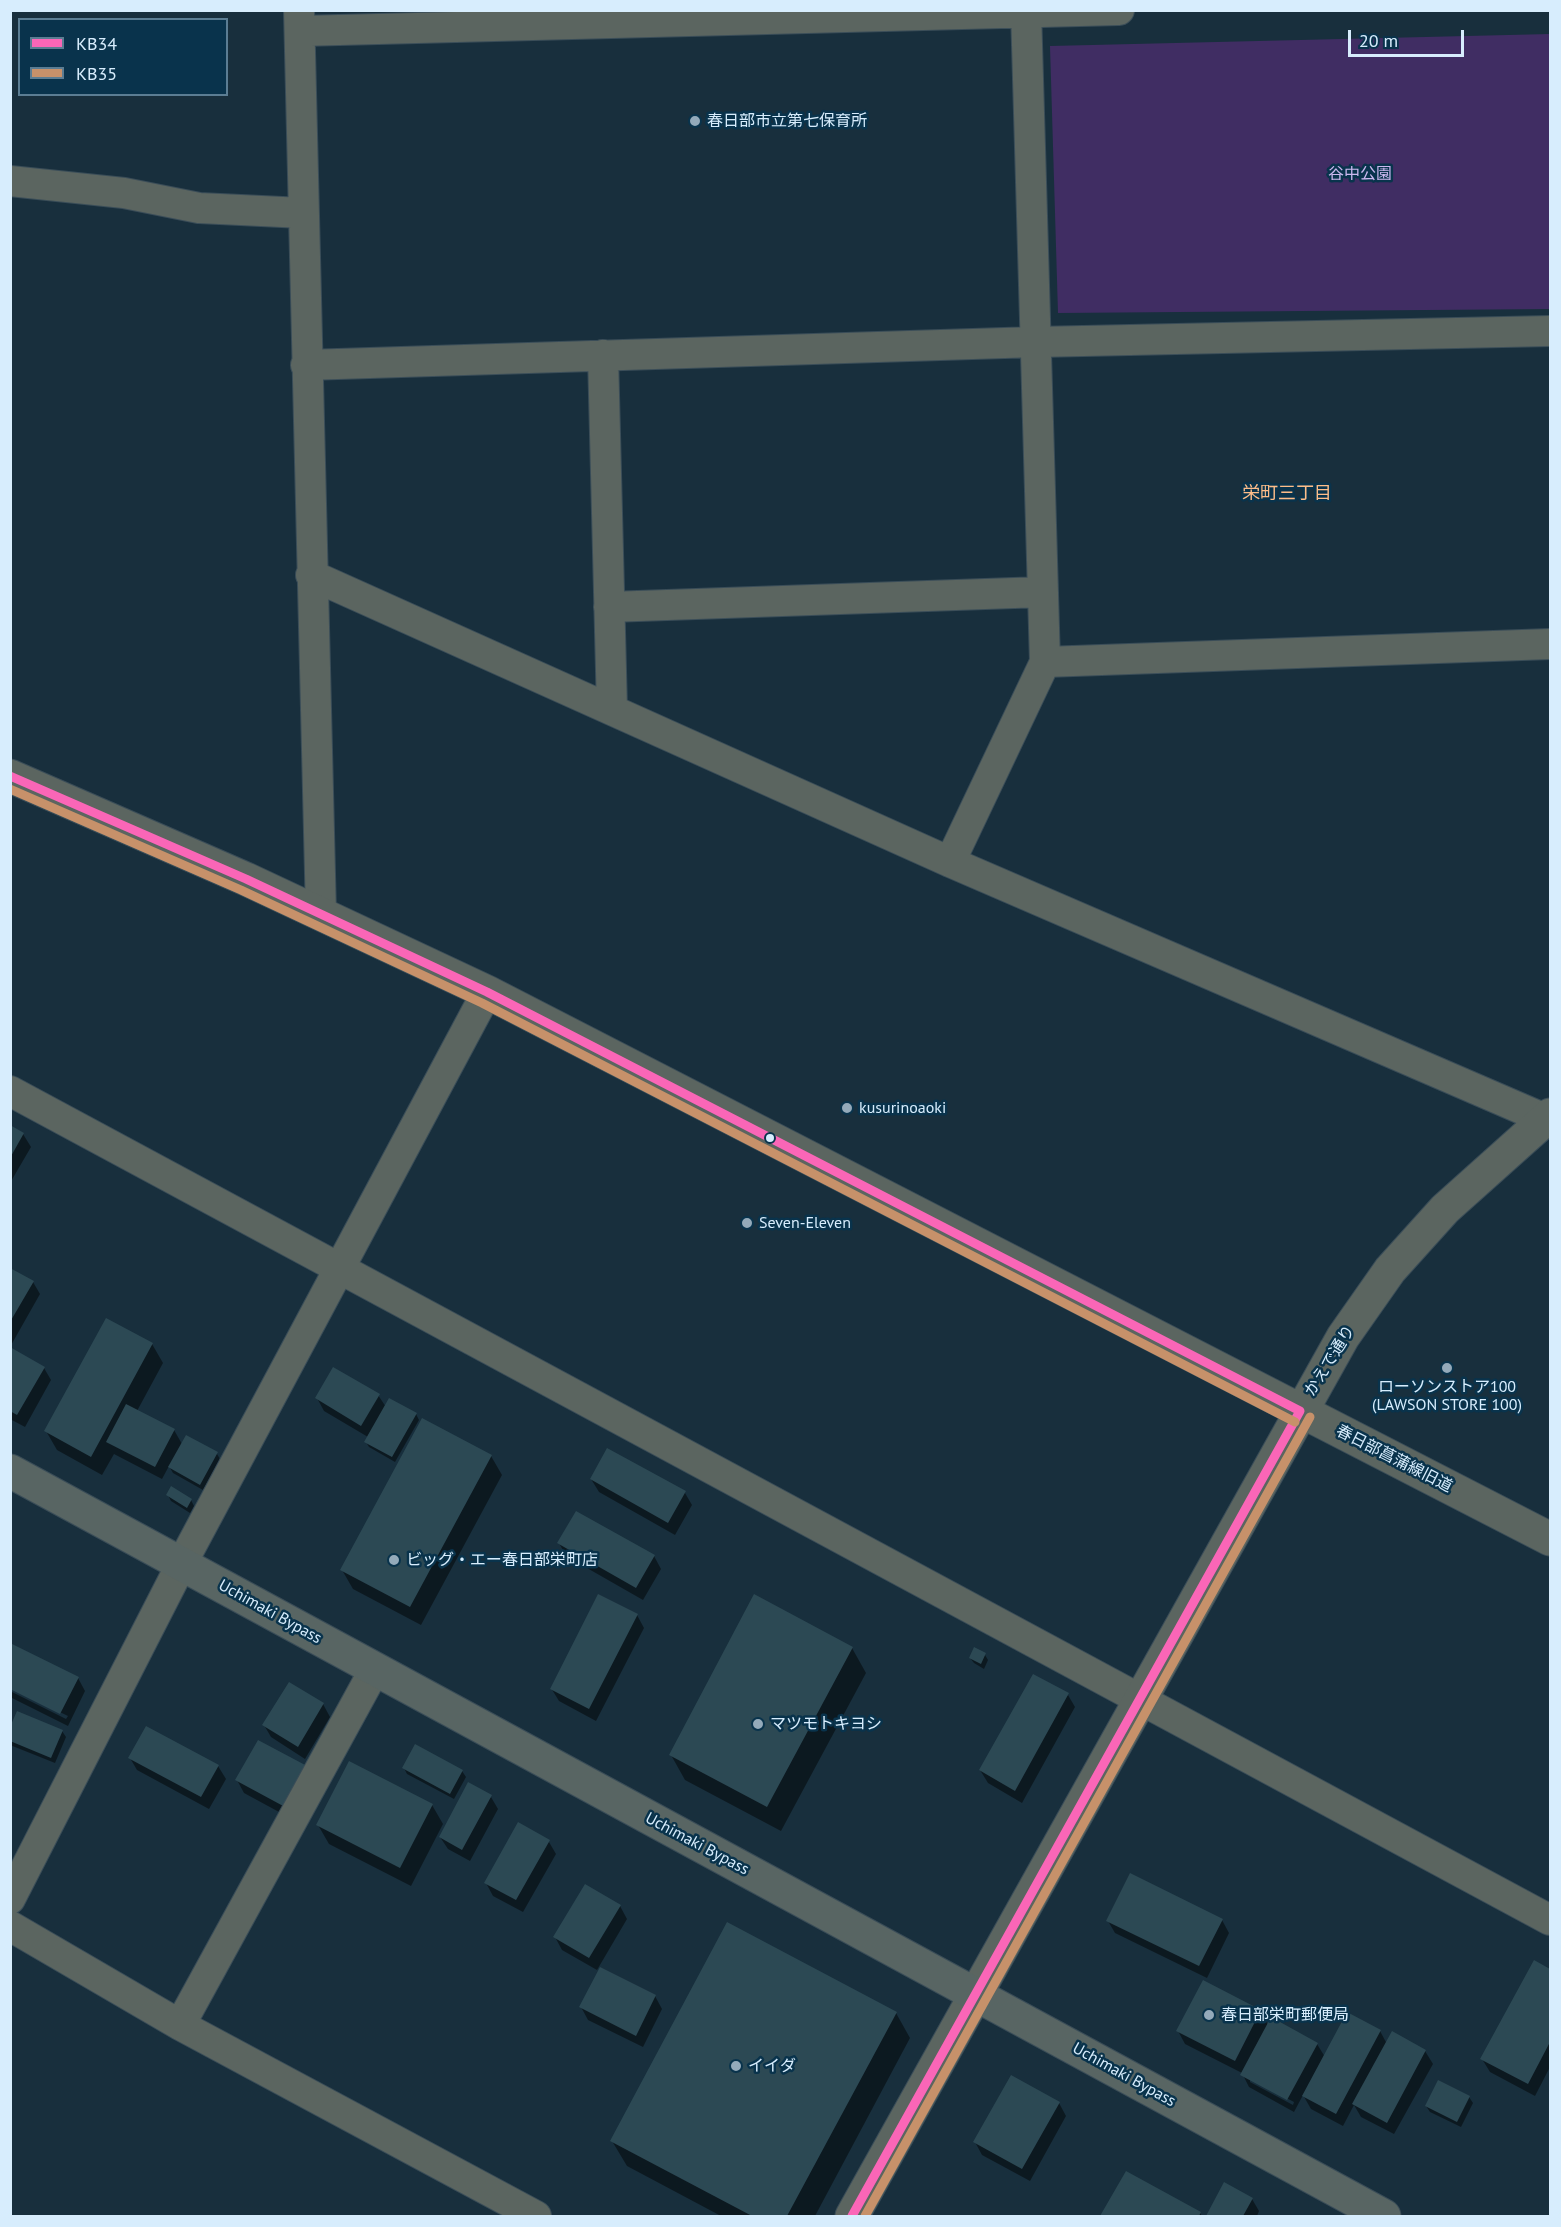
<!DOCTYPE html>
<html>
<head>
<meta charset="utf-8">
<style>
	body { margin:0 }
	#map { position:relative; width:1561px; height:2227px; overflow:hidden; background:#182f3d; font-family:"PT Sans",sans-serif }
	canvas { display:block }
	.frame { position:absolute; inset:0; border:12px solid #d7edfd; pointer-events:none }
	.legend { position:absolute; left:18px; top:18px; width:210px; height:78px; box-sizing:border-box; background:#09334c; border:2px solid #5b7d93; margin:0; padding:8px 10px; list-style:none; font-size:18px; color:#d7edfd }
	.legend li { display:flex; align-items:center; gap:12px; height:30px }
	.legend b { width:30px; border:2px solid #5b7d93 }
	.scale { position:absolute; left:1348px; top:30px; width:116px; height:27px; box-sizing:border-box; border:3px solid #d7edfd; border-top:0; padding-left:8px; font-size:18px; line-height:21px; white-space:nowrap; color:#d7edfd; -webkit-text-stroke:4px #09334c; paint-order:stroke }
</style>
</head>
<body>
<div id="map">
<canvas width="1561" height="2227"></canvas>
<div class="frame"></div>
<ul class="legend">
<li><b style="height:8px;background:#fa66b7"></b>KB34</li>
<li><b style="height:8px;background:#c7916a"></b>KB35</li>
</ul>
<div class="scale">20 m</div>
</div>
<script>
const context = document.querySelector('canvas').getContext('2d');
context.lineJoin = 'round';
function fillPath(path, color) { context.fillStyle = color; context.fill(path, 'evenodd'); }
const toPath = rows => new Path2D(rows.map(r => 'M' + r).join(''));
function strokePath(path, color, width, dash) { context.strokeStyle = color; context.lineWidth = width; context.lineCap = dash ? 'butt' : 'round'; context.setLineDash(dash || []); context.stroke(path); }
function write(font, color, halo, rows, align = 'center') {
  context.font = font + ' "PT Sans","Noto Sans JP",sans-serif'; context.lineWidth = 5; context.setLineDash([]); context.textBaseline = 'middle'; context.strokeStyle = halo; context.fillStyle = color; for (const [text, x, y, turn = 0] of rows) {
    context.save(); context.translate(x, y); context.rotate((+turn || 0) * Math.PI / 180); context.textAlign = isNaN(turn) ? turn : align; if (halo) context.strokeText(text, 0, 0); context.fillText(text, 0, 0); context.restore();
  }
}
fillPath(toPath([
	[1550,34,1550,309,1058,313,1050,46]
]), '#402d63');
fillPath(toPath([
	[10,1127,23,1134,31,1147,10,1183],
	[10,1270,33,1282,40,1294,10,1347],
	[152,1344,163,1363,137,1411,174,1430,182,1444,217,1454,220,1459,203,1490,173,1473,169,1466,162,1479,114,1454,102,1475,57,1450,46,1431],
	[10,1349,44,1368,51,1380,25,1427,10,1419],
	[378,1395,386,1407,416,1414,419,1420,395,1462,369,1447,366,1442,368,1437,324,1411,317,1398],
	[491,1456,502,1475,421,1625,353,1589,342,1570],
	[591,1479,685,1493,692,1505,675,1535,599,1492],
	[168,1495,191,1500,194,1506,190,1513,171,1501],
	[559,1543,654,1556,661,1569,643,1600,566,1556],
	[637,1615,644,1628,596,1721,559,1701,551,1688],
	[852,1648,866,1673,781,1831,685,1780,671,1755],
	[985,1655,988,1660,984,1669,974,1663,970,1658],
	[78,1678,85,1691,68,1726,10,1697,10,1691,66,1719,68,1716,10,1688],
	[1068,1695,1075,1707,1022,1803,988,1783,980,1770],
	[323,1704,330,1717,305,1759,271,1737,264,1725],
	[147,1728,218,1766,226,1779,209,1809,137,1770,130,1758],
	[10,1730,62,1731,66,1737,55,1763,10,1745],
	[259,1742,292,1819,244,1793,237,1780],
	[404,1768,462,1771,466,1777,454,1799,407,1774],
	[491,1797,498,1809,470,1861,448,1849,440,1837],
	[432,1805,443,1824,411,1886,329,1844,318,1825],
	[549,1842,556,1854,523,1912,493,1896,486,1883],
	[620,1906,627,1919,597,1970,562,1950,555,1937],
	[1222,1920,1229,1933,1207,1978,1115,1933,1108,1921],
	[1534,1962,1550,1971,1550,2067,1535,2096,1490,2072,1482,2059],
	[655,1996,662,2009,643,2047,588,2020,581,2007],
	[1260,2011,1268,2025,1317,2044,1325,2057,1380,2031,1387,2044,1425,2051,1433,2064,1394,2134,1361,2117,1354,2105,1343,2126,1311,2109,1303,2095,1294,2112,1249,2087,1242,2073,1185,2044,1178,2031],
	[1250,2079,1294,2102,1293,2105,1250,2082],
	[896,2013,910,2038,815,2216,721,2216,627,2166,612,2141],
	[1469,2097,1473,2103,1461,2127,1430,2112,1426,2106],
	[1059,2103,1066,2116,1030,2181,982,2155,975,2142],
	[1126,2173,1200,2213,1202,2216,1102,2216],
	[1225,2184,1252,2199,1259,2211,1257,2216,1207,2216]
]), '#0007');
fillPath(toPath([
	[10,1125,24,1133,10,1158],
	[10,1268,34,1281,10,1322],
	[106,1318,153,1343,91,1457,44,1431],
	[10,1347,45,1367,17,1415,10,1411],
	[333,1367,380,1394,361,1426,315,1398],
	[389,1398,417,1413,392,1457,364,1442],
	[126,1404,175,1429,155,1467,106,1442],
	[422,1418,492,1455,410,1607,340,1570],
	[186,1435,218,1452,200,1485,168,1467],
	[607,1448,686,1491,668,1523,590,1479],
	[171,1486,192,1499,187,1508,166,1495],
	[576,1511,655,1555,636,1588,557,1543],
	[598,1594,638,1614,589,1709,550,1689],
	[754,1594,853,1647,767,1807,669,1755],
	[10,1643,79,1677,60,1714,10,1689],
	[974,1647,986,1653,981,1664,969,1658],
	[1033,1674,1069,1693,1015,1791,979,1770],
	[289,1682,324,1703,298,1747,262,1725],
	[17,1711,63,1730,51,1758,10,1741,10,1727],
	[146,1726,219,1765,201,1797,128,1758],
	[258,1740,307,1766,285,1807,235,1780],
	[415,1744,463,1770,450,1794,402,1768],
	[349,1761,433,1804,400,1868,316,1825],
	[468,1782,492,1795,462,1850,439,1837],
	[518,1822,550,1840,516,1900,484,1883],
	[1130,1873,1223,1919,1199,1966,1106,1921],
	[585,1884,621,1905,589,1958,553,1937],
	[727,1922,897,2012,787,2216,752,2216,610,2141],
	[1534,1960,1550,1969,1550,2042,1528,2084,1480,2059],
	[600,1967,656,1995,636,2036,579,2007],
	[1203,1980,1261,2010,1235,2061,1176,2031],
	[1347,2012,1381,2030,1336,2114,1302,2096],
	[1271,2017,1318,2043,1287,2100,1240,2075],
	[1392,2031,1426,2050,1387,2123,1352,2104],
	[1011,2075,1060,2102,1022,2169,973,2142],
	[1438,2080,1470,2096,1457,2122,1425,2106],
	[1126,2171,1201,2212,1199,2216,1100,2216],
	[1224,2182,1253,2198,1243,2216,1206,2216]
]), '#2c4954');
const minor = toPath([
	[299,10,321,914],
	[300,31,1119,10],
	[10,181,124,193,199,208,303,213],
	[603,355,612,710],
	[306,365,1036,342,1550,331],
	[311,575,950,862,1545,1119],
	[609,607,1043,592],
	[1045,662,1550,644],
	[950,862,1045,662,1026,10],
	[10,1091,1550,1920],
	[10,1899,182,1563,487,992],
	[10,1926,180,2025,536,2216],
	[180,2025,375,1669]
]);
const tertiary = toPath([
	[10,776,246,879,487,992,1550,1539],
	[852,2216,1343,1337,1390,1270,1445,1209,1550,1115]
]);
const primary = toPath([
	[10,1471,1384,2216]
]);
strokePath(minor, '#3a4d58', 32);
strokePath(tertiary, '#3a4d58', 35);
strokePath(primary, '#3a4d58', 35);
strokePath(minor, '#5b6560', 30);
strokePath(tertiary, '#5b6560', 33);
strokePath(primary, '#586563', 33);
strokePath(toPath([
	[10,776,246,879,487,992,1300,1411],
	[852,2216,1300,1411]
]), '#fa66b7', 9);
strokePath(toPath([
	[10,789,241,890,482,1003,1295,1422],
	[865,2216,1310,1417]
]), '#c7916a', 9);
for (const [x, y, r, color] of [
	[695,121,6,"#94aaba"],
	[847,1108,6,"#94aaba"],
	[770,1138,5,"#d7edfd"],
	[747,1223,6,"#94aaba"],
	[1447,1368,6,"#94aaba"],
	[394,1560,6,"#94aaba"],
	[758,1724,6,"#94aaba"],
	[1209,2015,6,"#94aaba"],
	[736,2066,6,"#94aaba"]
]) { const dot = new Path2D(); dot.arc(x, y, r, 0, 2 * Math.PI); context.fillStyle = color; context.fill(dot); strokePath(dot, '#09334c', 2); }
write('16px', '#d7edfd', '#09334c', [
	["春日部市立第七保育所",707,121],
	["kusurinoaoki",859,1108],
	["Seven-Eleven",759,1223],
	["ローソンストア100",1447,1387,"center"],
	["(LAWSON STORE 100)",1447,1405,"center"],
	["ビッグ・エー春日部栄町店",406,1560],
	["マツモトキヨシ",770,1724],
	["春日部栄町郵便局",1221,2015],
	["イイダ",748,2066]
], 'left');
write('16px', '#cbb8ef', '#09334c', [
	["谷中公園",1360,174]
]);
write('16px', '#d7edfd', '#09334c', [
	["かえで通り",1330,1361,-58],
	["春日部菖蒲線旧道",1394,1459,27],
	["Uchimaki Bypass",270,1612,29],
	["Uchimaki Bypass",697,1844,28],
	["Uchimaki Bypass",1124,2075,29]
]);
write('18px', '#fdbd89', '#09334c', [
	["栄町三丁目",1287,494]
]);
</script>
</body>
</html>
